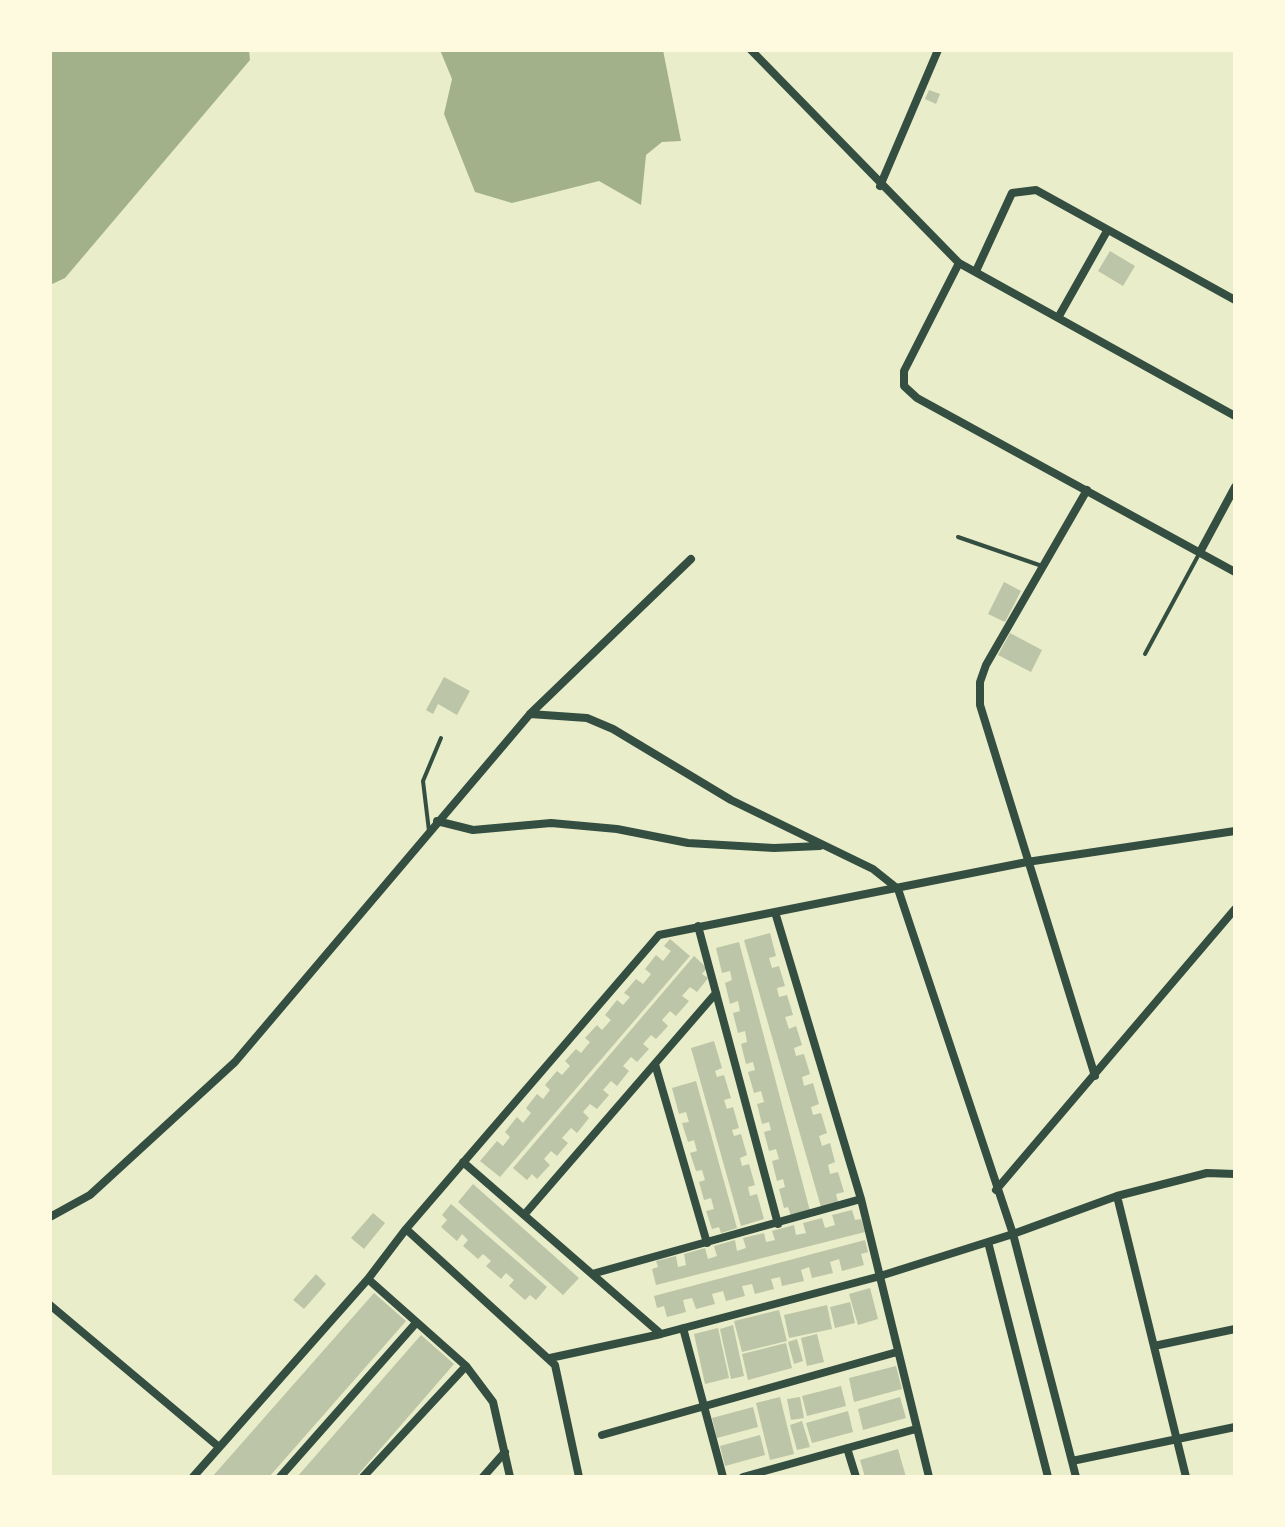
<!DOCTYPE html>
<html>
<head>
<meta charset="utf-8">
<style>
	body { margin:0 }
	#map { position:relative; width:1285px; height:1527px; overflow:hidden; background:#e9edc9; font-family:"Varela Round",sans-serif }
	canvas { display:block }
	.frame { position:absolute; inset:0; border:52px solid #fefae0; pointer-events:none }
</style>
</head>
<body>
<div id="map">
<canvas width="1285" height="1527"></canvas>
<div class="frame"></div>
</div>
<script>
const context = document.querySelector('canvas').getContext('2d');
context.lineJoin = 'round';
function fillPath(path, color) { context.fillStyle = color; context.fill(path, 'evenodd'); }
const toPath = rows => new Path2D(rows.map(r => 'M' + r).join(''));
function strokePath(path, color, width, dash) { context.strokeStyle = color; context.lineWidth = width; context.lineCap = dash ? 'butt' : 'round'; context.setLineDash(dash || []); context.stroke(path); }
fillPath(toPath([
	[50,50,249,50,250,60,65,278,50,285],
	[440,50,663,50,681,141,662,142,646,155,641,205,599,181,512,203,475,192,444,114,452,79]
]), '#a3b18a');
fillPath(toPath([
	[929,90,940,94,936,104,925,99],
	[1110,251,1135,266,1123,286,1098,271],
	[1004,582,1021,591,1005,622,988,614],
	[1010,633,1042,650,1031,672,998,655],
	[444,677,470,691,457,715,438,704,433,714,426,710],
	[770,933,776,956,769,958,772,968,779,966,785,986,777,988,779,997,787,995,793,1015,785,1017,789,1029,796,1026,802,1045,794,1048,796,1056,804,1054,810,1074,802,1077,804,1086,813,1083,819,1104,811,1107,813,1115,821,1113,827,1133,819,1136,822,1146,830,1143,835,1162,828,1165,830,1174,838,1172,844,1192,836,1194,838,1202,821,1207,744,940],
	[670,939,690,956,500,1177,480,1161,497,1141,503,1146,510,1137,505,1132,517,1117,523,1123,531,1113,526,1108,537,1094,543,1099,550,1090,545,1085,557,1071,562,1075,570,1066,565,1061,576,1049,581,1053,590,1042,585,1038,597,1025,602,1030,611,1020,605,1015,617,1000,623,1005,630,997,624,993,636,979,643,984,651,974,645,969,656,955,663,961,671,951,664,946],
	[739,942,810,1211,791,1216,788,1207,784,1208,779,1189,785,1187,783,1179,777,1181,772,1161,779,1159,776,1149,769,1151,764,1132,771,1130,769,1122,762,1124,757,1104,764,1102,761,1091,754,1093,748,1072,755,1070,753,1062,746,1064,741,1044,747,1042,745,1031,738,1033,733,1013,740,1011,738,1001,730,1004,725,983,732,980,730,971,722,973,716,948],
	[694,956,707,968,702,974,708,978,697,992,690,987,682,996,689,1001,676,1016,670,1011,662,1020,668,1026,656,1039,651,1035,643,1044,649,1049,637,1062,631,1057,623,1066,629,1071,617,1086,611,1081,603,1090,609,1095,597,1109,590,1104,583,1112,589,1118,577,1133,571,1128,562,1138,568,1143,557,1156,551,1151,544,1159,550,1165,537,1179,532,1174,527,1180,513,1168],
	[714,1041,722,1068,715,1071,717,1077,724,1075,731,1098,724,1100,727,1109,733,1107,739,1128,732,1130,734,1136,741,1134,747,1155,740,1158,742,1166,749,1164,755,1185,748,1187,750,1196,757,1194,764,1219,741,1226,691,1048],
	[696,1081,737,1228,721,1233,719,1227,712,1229,706,1211,714,1209,711,1198,704,1200,699,1182,705,1180,702,1170,696,1171,690,1153,697,1151,694,1140,688,1142,682,1123,689,1122,686,1112,679,1114,672,1088],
	[473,1184,579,1278,563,1295,458,1202],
	[451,1204,547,1287,536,1300,530,1295,525,1300,509,1286,514,1280,506,1273,501,1279,486,1266,491,1261,483,1254,478,1259,463,1246,468,1240,462,1234,457,1241,441,1227,447,1220,442,1215],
	[852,1210,855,1220,861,1219,865,1232,656,1285,652,1269,658,1267,656,1261,676,1256,678,1267,686,1265,684,1254,705,1248,708,1259,717,1256,714,1246,735,1240,737,1251,746,1248,743,1238,764,1233,766,1242,775,1240,772,1231,794,1225,796,1235,806,1233,803,1223,822,1218,825,1228,835,1225,832,1215],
	[373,1213,385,1223,364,1249,351,1238],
	[865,1240,868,1252,861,1254,864,1265,842,1271,839,1259,830,1262,833,1273,812,1278,809,1267,801,1270,804,1281,782,1286,780,1277,771,1279,774,1289,755,1294,752,1284,742,1286,745,1296,726,1301,723,1291,712,1294,715,1304,696,1309,692,1298,683,1300,686,1312,667,1317,664,1306,657,1308,654,1296],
	[316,1274,326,1284,304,1309,293,1300],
	[870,1288,878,1319,858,1325,849,1294],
	[374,1293,406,1321,269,1477,212,1477],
	[850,1302,855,1323,835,1328,830,1307],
	[827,1305,832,1329,789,1338,784,1315],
	[779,1310,787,1341,742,1352,734,1321],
	[733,1325,744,1376,731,1379,720,1329],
	[718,1328,729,1378,705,1384,694,1334],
	[817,1334,824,1362,807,1366,801,1338],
	[421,1335,454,1364,356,1477,297,1477],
	[797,1339,803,1361,794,1364,788,1342],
	[786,1343,792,1368,748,1380,742,1354],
	[896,1366,902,1389,854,1402,849,1378],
	[841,1386,846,1406,807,1416,802,1396],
	[780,1397,794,1454,770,1460,756,1403],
	[800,1397,804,1418,791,1420,787,1399],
	[900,1397,906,1418,863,1430,858,1409],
	[753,1407,758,1427,717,1438,712,1418],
	[848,1411,853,1432,812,1443,806,1423],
	[802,1421,810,1447,797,1450,790,1425],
	[760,1435,765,1455,725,1466,720,1446],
	[898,1449,906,1477,865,1477,860,1460]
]), '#bcc5a7');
strokePath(toPath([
	[958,537,1042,566],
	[1145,654,1199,554],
	[429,831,423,781,441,738]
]), '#344e41', 4);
strokePath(toPath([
	[751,50,959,263,1235,416],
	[880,186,938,50],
	[959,263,904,371,904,386,917,398,1235,572],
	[976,271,1012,193,1036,190,1235,300],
	[1059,316,1107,231],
	[1087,490,986,665,980,682,980,705,1095,1076],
	[1200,552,1235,487],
	[530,714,587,718,613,729,731,800,873,869,898,889,1013,1234,1076,1477],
	[437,821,473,830,551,823,617,829,688,843,774,848,820,846],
	[775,912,861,1199,929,1477],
	[698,926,778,1224],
	[655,1064,707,1243],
	[463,1162,661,1334],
	[996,1190,1235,909],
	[1117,1196,1186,1477],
	[524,1215,716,993],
	[50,1217,90,1195,235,1062,530,714,691,559],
	[406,1229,555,1365,579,1477],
	[988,1242,1048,1477],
	[592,1274,861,1199],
	[368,1279,466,1366,493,1402,510,1477],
	[50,1305,219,1447],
	[683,1328,723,1477],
	[1154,1346,1235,1329],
	[550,1358,661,1334,877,1277,1013,1234,1117,1196,1207,1173,1235,1174],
	[602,1435,897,1352],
	[847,1448,856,1477],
	[1072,1461,1235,1427],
	[193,1477,368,1279,406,1229,659,935,1027,862,1235,831],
	[280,1477,416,1323],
	[363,1477,466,1366],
	[483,1477,505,1452],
	[743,1477,916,1429]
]), '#344e41', 8);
</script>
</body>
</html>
